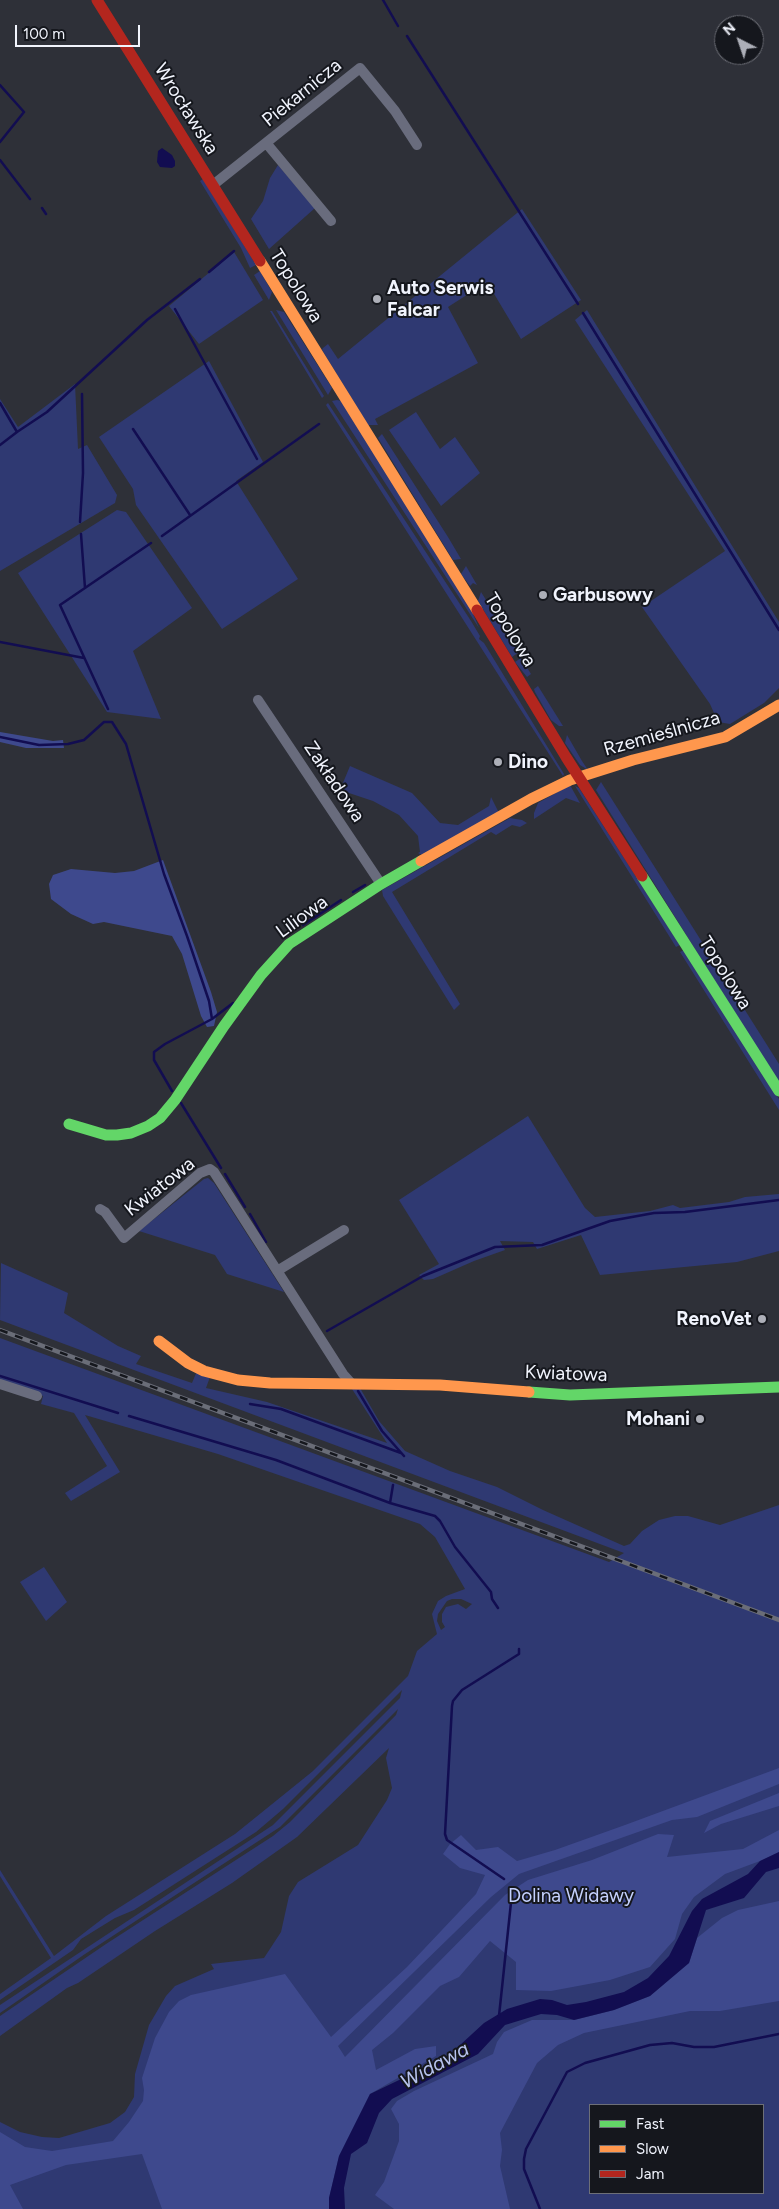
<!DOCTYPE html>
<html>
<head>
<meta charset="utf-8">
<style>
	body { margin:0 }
	#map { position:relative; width:779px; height:2209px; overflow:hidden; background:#2e3038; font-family:Figtree,sans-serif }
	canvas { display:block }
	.legend { position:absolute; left:589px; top:2104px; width:175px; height:90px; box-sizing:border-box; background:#15171d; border:1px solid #6d6f77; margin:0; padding:6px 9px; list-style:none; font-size:15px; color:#f1f4fd }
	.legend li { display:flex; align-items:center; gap:10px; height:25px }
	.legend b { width:25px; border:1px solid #6d6f77 }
	.north { position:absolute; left:714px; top:15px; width:50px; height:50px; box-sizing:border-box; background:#15171d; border:1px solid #6d6f77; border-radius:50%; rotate:319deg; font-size:14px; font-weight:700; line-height:20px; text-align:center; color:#f1f4fd }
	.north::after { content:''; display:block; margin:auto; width:18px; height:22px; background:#adafb8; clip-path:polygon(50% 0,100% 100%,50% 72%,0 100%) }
	.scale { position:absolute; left:15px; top:25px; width:125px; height:22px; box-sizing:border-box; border:2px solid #f1f4fd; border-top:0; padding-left:6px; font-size:15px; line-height:18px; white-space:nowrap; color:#f1f4fd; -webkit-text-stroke:4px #15171d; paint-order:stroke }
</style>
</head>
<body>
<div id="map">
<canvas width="779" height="2209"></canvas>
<ul class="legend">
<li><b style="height:6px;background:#63d668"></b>Fast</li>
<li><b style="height:6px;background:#ff974d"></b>Slow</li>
<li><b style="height:6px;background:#b3261e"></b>Jam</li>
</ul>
<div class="north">N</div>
<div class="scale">100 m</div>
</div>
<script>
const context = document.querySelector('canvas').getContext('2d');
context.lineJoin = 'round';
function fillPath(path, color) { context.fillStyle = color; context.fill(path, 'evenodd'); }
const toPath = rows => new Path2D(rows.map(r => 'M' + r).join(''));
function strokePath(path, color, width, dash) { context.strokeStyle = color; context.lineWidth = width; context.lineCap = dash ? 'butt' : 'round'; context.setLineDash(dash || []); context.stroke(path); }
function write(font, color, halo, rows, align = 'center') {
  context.font = font + ' Figtree,sans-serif'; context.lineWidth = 4; context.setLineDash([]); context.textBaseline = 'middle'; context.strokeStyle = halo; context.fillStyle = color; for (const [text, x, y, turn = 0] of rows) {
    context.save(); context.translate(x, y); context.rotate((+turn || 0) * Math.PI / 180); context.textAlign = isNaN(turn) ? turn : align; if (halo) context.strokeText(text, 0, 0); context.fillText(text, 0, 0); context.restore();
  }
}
fillPath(toPath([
	[278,165,315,208,269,249,251,219,263,201,270,178],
	[203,179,256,265,250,268,241,248,200,181],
	[522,209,581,300,521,339,487,282,448,307,478,363,375,419,378,425,368,425,322,350,323,348,328,344,338,359],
	[234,252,263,300,199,344,169,306],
	[260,271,272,292,269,300,254,275],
	[276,310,284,312,332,388,328,395],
	[587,310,779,622,779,688,764,703,730,724,718,722,710,704,642,607,725,551,575,320],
	[272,311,324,396,322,398,270,311],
	[209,361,263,462,236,481,298,579,222,629,136,505,133,489,99,437],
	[75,384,78,449,87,445,117,495,115,503,0,571,0,399,18,427],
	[337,400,341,401,468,602,479,628,332,401],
	[328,403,471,621,480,636,479,639,484,643,564,774,563,776,326,405],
	[416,412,440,449,455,437,480,473,441,506,389,430],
	[382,434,448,537,461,559,453,560,378,438],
	[117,510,126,512,192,608,133,651,161,719,107,712,18,573],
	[466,566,477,585,473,583,470,586,461,574],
	[481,592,519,652,512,657,478,601],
	[521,658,531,674,527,677,515,662],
	[538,686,563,726,559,726,551,720,535,692,534,689],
	[567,735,582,761,588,770,580,765,565,743],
	[350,766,412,793,440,823,458,825,489,806,491,797,499,813,424,856,418,853,420,852,418,836,399,815,373,801,340,790],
	[601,782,779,1064,779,1084,596,790],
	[570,785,580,803,566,798,534,819,534,813,538,803],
	[575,786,579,788,680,945,676,947],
	[510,818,522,820,527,823,520,827,512,825,496,835,491,832,392,892,460,1004,454,1010,383,896,382,890],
	[684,950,779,1099,779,1110,680,952],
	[528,1116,585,1208,595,1217,650,1211,673,1205,680,1208,729,1202,745,1197,779,1194,779,1251,737,1262,600,1275,581,1235,537,1249,533,1242,500,1241,505,1250,474,1261,433,1279,424,1280,419,1275,439,1264,399,1200],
	[208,1178,214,1183,284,1292,227,1274,215,1255,139,1231,204,1179],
	[1,1263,68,1293,64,1313,118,1346,141,1356,136,1364,192,1383,197,1371,210,1377,206,1388,267,1402,387,1443,352,1389,360,1388,379,1421,405,1451,450,1471,497,1487,543,1510,624,1546,630,1544,642,1531,659,1520,675,1516,688,1516,720,1525,779,1505,779,2209,0,2209,0,2122,20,2132,42,2137,59,2138,110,2123,125,2112,134,2097,135,2074,149,2025,166,1996,175,1986,214,1969,211,1964,264,1958,281,1932,289,1896,298,1882,358,1845,387,1800,392,1788,386,1758,389,1748,297,1837,232,1883,155,1931,78,1983,67,1988,0,2036,0,2016,106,1944,273,1836,290,1822,396,1715,398,1709,280,1827,85,1954,0,2013,0,2005,273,1825,400,1698,402,1690,283,1809,256,1832,134,1910,115,1918,81,1939,73,1950,0,2000,0,1994,51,1958,0,1876,0,1870,54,1956,106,1916,235,1834,313,1771,408,1676,417,1651,437,1634,432,1614,438,1601,446,1596,465,1589,435,1537,420,1524,218,1454,85,1415,120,1472,71,1501,65,1493,107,1466,74,1413,41,1404,43,1396,0,1381,0,1338,609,1562,624,1553,0,1320],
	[452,1599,461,1599,472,1604,466,1609,458,1604,446,1607,442,1614,442,1622,445,1627,441,1630,437,1621,438,1614,447,1601],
	[590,2105,763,2105,763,2193,590,2193],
	[44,1567,67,1602,46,1621,20,1582]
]), '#2f3972');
fillPath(toPath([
	[0,732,53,741,63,740,64,748,26,748,0,742],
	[163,860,211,992,217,1012,214,1026,207,1027,201,1016,182,954,172,936,104,922,93,924,71,914,51,899,49,884,53,875,71,869,115,873,134,871],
	[779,1768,779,1784,697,1817,672,1820,519,1874,491,1897,338,2046,345,2057,505,1895,528,1880,592,1860,658,1834,674,1835,667,1857,743,1849,779,1830,779,1852,760,1861,725,1874,694,1897,682,1914,675,1939,650,1967,610,1980,551,1991,516,1990,516,1962,490,1941,459,1977,440,1986,393,2033,372,2050,376,2070,415,2049,436,2046,436,2056,370,2094,339,2156,329,2198,329,2209,162,2209,142,2154,66,2165,10,2185,23,2209,0,2209,0,2132,25,2147,52,2151,113,2141,129,2122,143,2101,144,2090,142,2078,155,2038,169,2012,179,2001,191,1995,285,1974,331,2037,407,1967,476,1894,485,1875,460,1868,443,1854,450,1844,461,1835,476,1850,498,1847,517,1861,555,1850,625,1825],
	[779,1793,779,1806,721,1824,704,1833,710,1821],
	[779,1901,779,2001,720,2011,690,2011,584,2033,558,2045,537,2063,500,2133,502,2150,500,2166,510,2209,394,2209,375,2195,384,2182,399,2141,399,2124,391,2109,397,2101,414,2091,493,2054,497,2042,504,2032,532,2020,574,2020,614,2010,650,1996,689,1963,697,1938,722,1918,738,1910]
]), '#3e498d');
fillPath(toPath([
	[162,148,172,155,175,161,175,166,172,168,160,167,157,162,158,151],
	[779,1852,779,1868,766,1872,744,1898,706,1910,689,1963,650,1996,614,2010,574,2020,557,2015,541,2014,505,2025,478,2054,392,2099,379,2113,367,2143,351,2154,344,2188,345,2209,329,2209,329,2198,339,2156,370,2094,447,2057,484,2023,507,2009,540,1999,552,2000,567,2005,586,2002,624,1992,648,1978,669,1956,692,1911,702,1899,748,1874,760,1861]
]), '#120d51');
strokePath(toPath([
	[383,0,398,26],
	[407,36,578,304],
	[0,85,24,112,0,142],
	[0,160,30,199],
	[42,208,46,214],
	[209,272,234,251],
	[175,309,257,459],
	[583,313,779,630],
	[0,403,17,432,0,445],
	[133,429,190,515],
	[17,432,47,412,147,320,200,279],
	[80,522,83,473,82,394],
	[81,534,85,588],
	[162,536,319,424],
	[0,642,84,658],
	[108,709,60,605,151,543],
	[0,737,39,745,68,744,84,740,104,722,112,722,126,744,164,874,187,936,209,1001,212,1019,165,1044,154,1052,154,1060,172,1091],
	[353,892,365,885],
	[303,925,341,900],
	[212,1019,233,1003],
	[181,1103,221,1168],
	[225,1174,245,1207],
	[250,1214,266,1242],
	[327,1331,423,1276,495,1247,542,1245,610,1221,654,1213,685,1212,779,1200],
	[0,1376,118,1413],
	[358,1391,382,1431,404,1456],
	[250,1404,281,1409,401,1453],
	[129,1416,276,1460,390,1503,435,1516,440,1521,455,1547,491,1592,492,1599,498,1608],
	[390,1503,393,1485],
	[504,1879,447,1840,445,1834,452,1706,453,1701,462,1690,519,1654,519,1649],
	[499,2016,512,1893],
	[540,2209,524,2169,524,2159,526,2149,567,2072,585,2063,650,2045,672,2043,694,2047,714,2047,779,2034]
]), '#120d51', 2.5);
strokePath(toPath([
	[267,144,331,221],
	[213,185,360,68,395,111,417,145],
	[258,700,381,884],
	[100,1209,105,1212,124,1238,200,1173,210,1169,214,1172,343,1374,352,1384],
	[277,1271,344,1230],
	[0,1384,37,1396]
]), '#696c7d', 10);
strokePath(toPath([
	[642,876,779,1091],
	[69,1124,106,1135,117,1135,131,1133,148,1126,160,1118,175,1100,224,1026,261,975,289,944,381,884,421,861],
	[529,1392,570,1395,779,1387]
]), '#63d668', 11);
strokePath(toPath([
	[260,261,477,610],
	[421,861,531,799,570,780,633,760,725,737,779,705],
	[159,1341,188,1363,204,1371,238,1380,270,1383,440,1385,529,1392]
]), '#ff974d', 11);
strokePath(toPath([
	[97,0,260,261],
	[477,610,566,757,642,876]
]), '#b3261e', 11);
const rail = toPath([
	[0,1330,779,1620]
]);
strokePath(rail, '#6a6d78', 4.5);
strokePath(rail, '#15171d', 2.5, [8]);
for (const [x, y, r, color] of [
	[377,299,5,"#adafb8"],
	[543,595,5,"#adafb8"],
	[498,762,5,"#adafb8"],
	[762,1319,5,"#adafb8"],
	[700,1419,5,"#adafb8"]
]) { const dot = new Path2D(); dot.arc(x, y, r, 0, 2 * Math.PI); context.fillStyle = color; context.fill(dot); strokePath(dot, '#15171d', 2); }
write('19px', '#f1f4fd', '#15171d', [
	["Piekarnicza",302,93,-39],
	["Wrocławska",186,109,58],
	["Topolowa",296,286,58],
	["Topolowa",510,630,59],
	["Rzemieślnicza",662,734,-16],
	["Zakładowa",334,782,56],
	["Liliowa",302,917,-36],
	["Topolowa",725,973,58],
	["Kwiatowa",160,1187,-38],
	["Kwiatowa",566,1374,2]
]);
write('bold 19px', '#f1f4fd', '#15171d', [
	["Auto Serwis",387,288],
	["Falcar",387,310],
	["Garbusowy",553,595],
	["Dino",508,762],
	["RenoVet",752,1319,"right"],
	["Mohani",690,1419,"right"]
], 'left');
write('19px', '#c5d1fd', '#15171d', [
	["Dolina Widawy",571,1896]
]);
write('italic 20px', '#b7c3ee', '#15171d', [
	["Widawa",435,2066,-29]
]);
</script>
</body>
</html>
